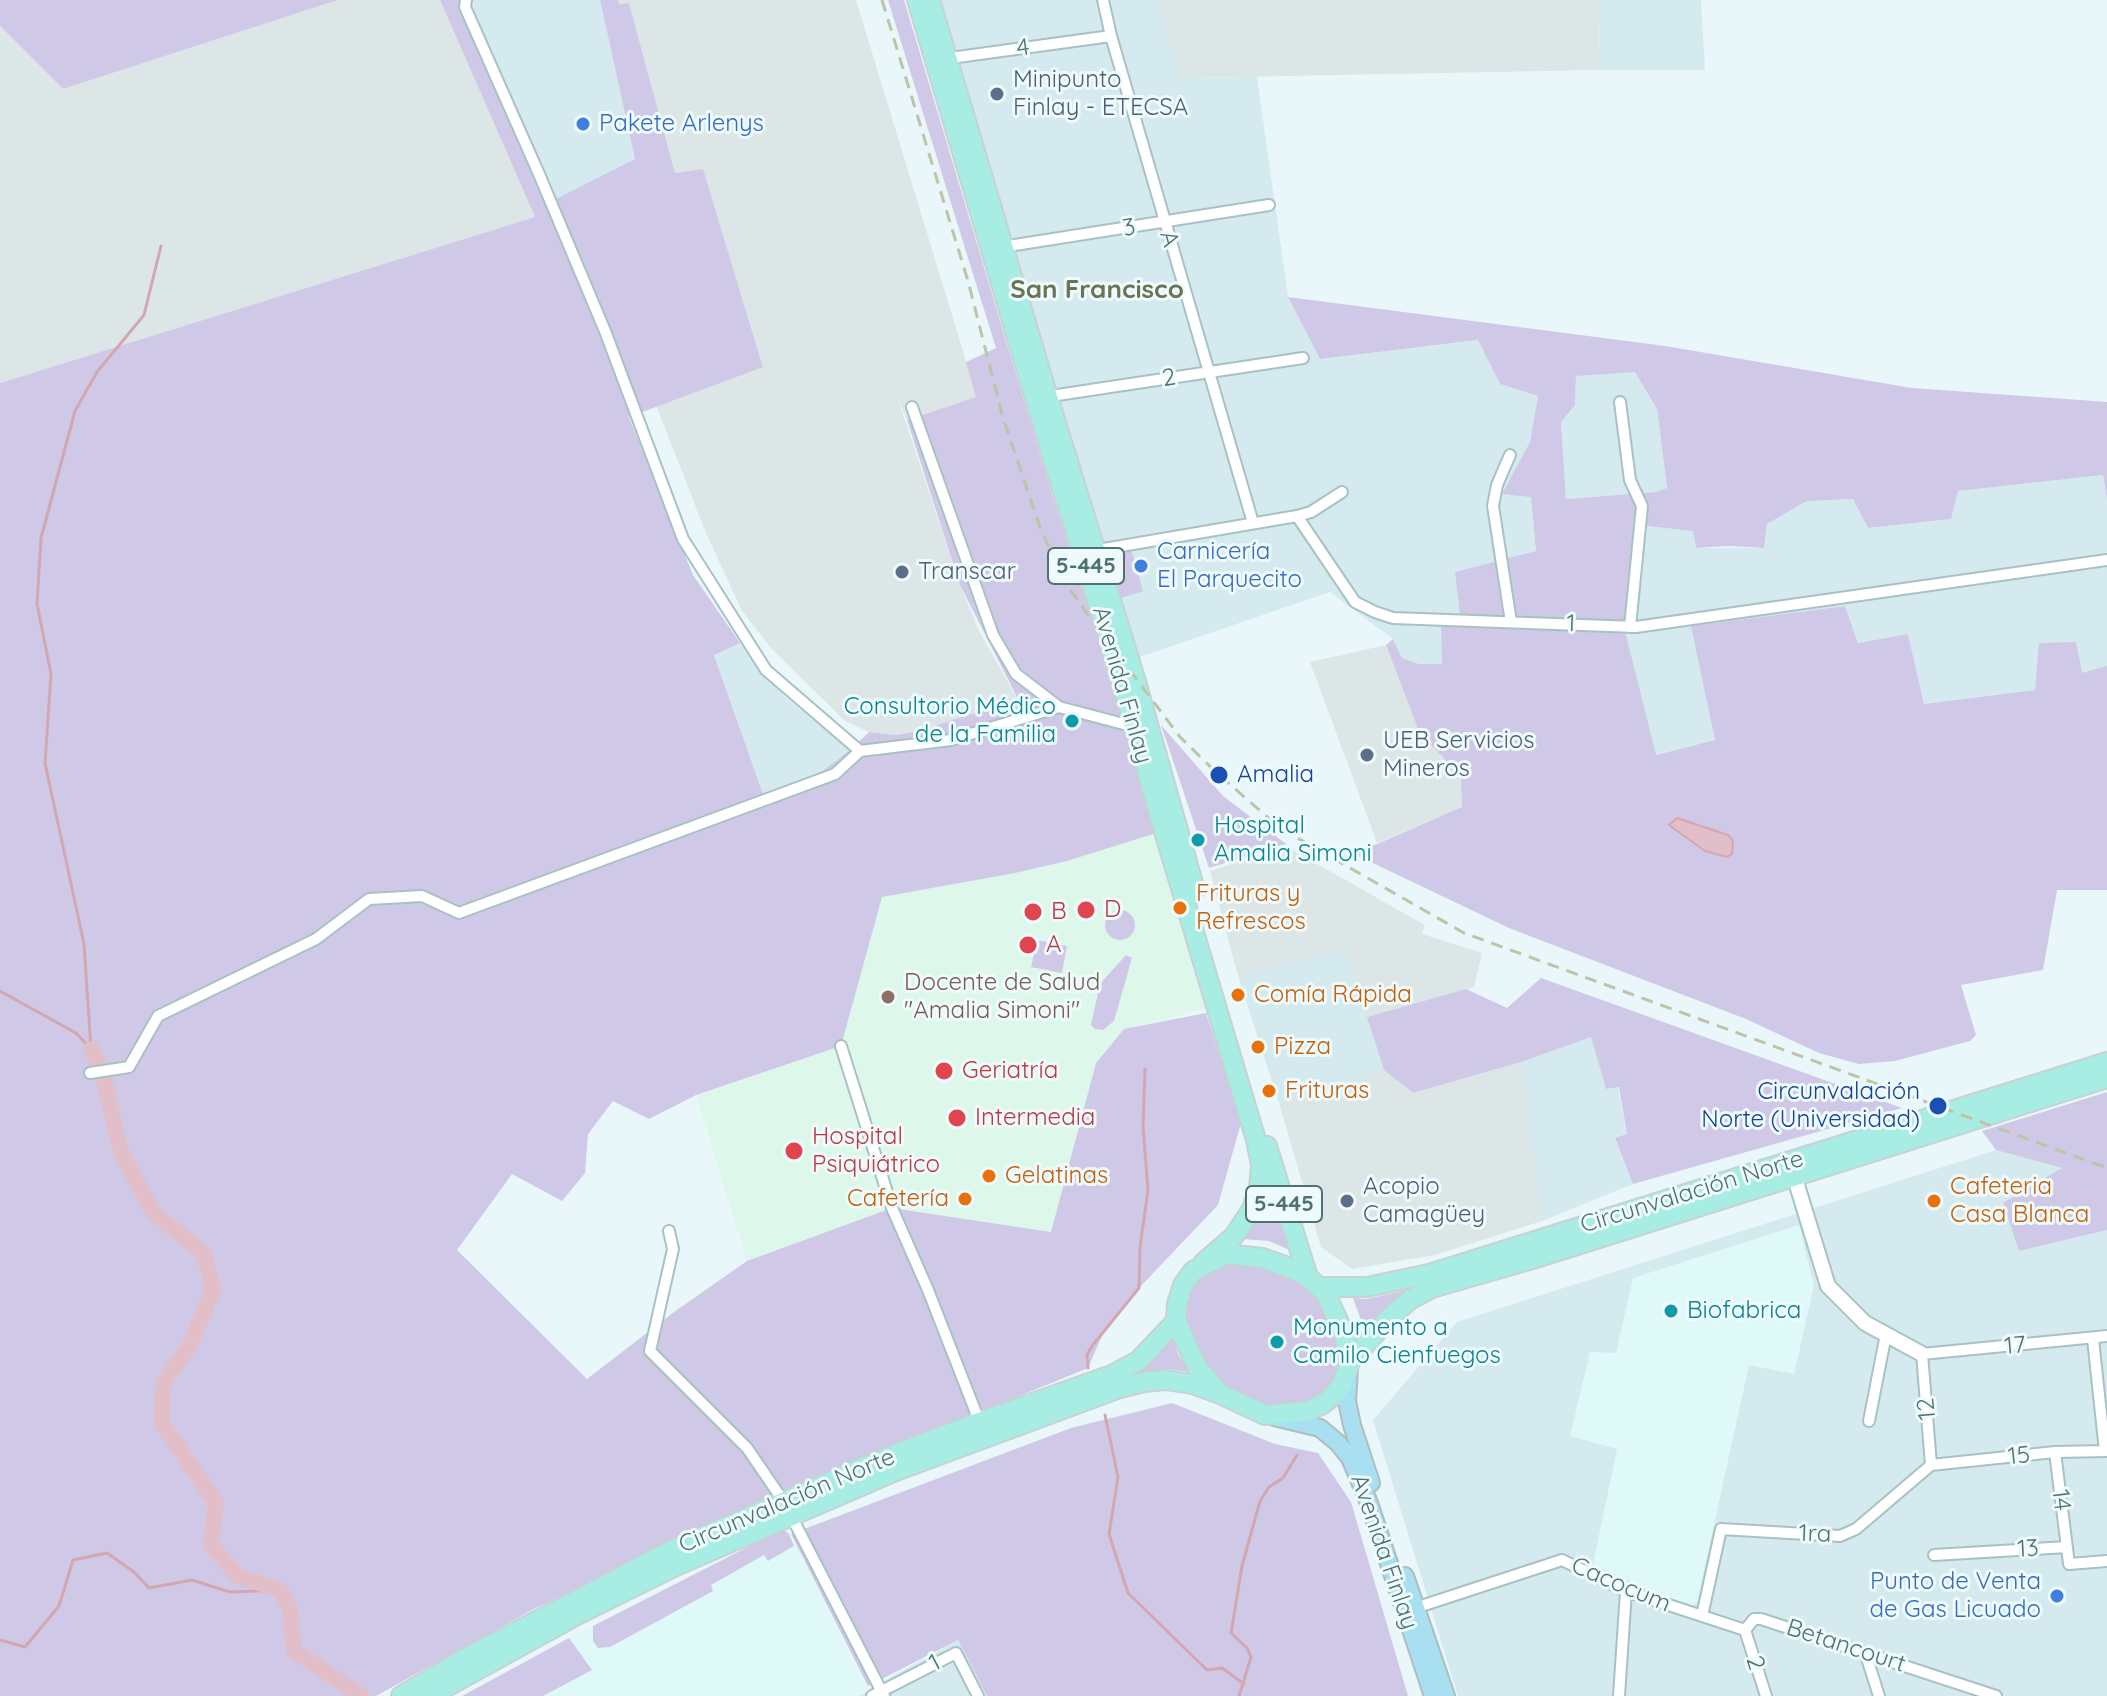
<!DOCTYPE html>
<html>
<head>
<meta charset="utf-8">
<style>
	body { margin:0 }
	canvas { display:block; background:#e9f6fa }
</style>
</head>
<body>
<canvas width="2107" height="1696"></canvas>
<script>
const context = document.querySelector('canvas').getContext('2d');
context.lineJoin = 'round';
function fillPath(path, color) { context.fillStyle = color; context.fill(path, 'evenodd'); }
const toPath = rows => new Path2D(rows.map(r => 'M' + r).join(''));
function strokePath(path, color, width, dash) { context.strokeStyle = color; context.lineWidth = width; context.lineCap = dash ? 'butt' : 'round'; context.setLineDash(dash || []); context.stroke(path); }
function write(font, color, halo, rows, align = 'center') {
  context.font = font + ' Quicksand,sans-serif'; context.lineWidth = 6; context.setLineDash([]); context.textBaseline = 'middle'; context.strokeStyle = halo; context.fillStyle = color; for (const [text, x, y, turn = 0] of rows) {
    context.save(); context.translate(x, y); context.rotate((+turn || 0) * Math.PI / 180); context.textAlign = isNaN(turn) ? turn : align; if (halo) context.strokeText(text, 0, 0); context.fillText(text, 0, 0); context.restore();
  }
}
fillPath(toPath([
	[474,0,600,0,635,159,552,202,470,1],
	[940,0,1158,0,1180,78,1257,77,1288,297,1320,359,1479,340,1500,384,1538,396,1530,442,1503,494,1531,496,1536,552,1461,624,1443,664,1419,664,1402,658,1393,639,1330,592,1137,658,1055,395],
	[1600,0,1701,0,1705,70,1599,70],
	[1635,371,1657,409,1667,488,1656,492,1566,499,1561,422,1575,405,1576,376],
	[2103,475,2107,499,2107,666,2036,690,1924,704,1908,634,1858,643,1845,606,1692,626,1715,740,1655,755,1624,627,1637,525,1693,531,1696,548,1763,548,1767,524,1807,501,1853,499,1869,528,1950,519,1957,491],
	[740,643,785,697,850,750,813,778,764,798,714,654],
	[1347,948,1384,1070,1279,1103,1238,976],
	[1591,1036,1606,1089,1618,1087,1627,1134,1615,1139,1633,1184,1542,1221,1521,1062],
	[1996,1150,2063,1168,2019,1251,2107,1230,2107,1696,1458,1696,1373,1420,1457,1322],
	[958,1640,987,1696,859,1696,886,1680]
]), '#d5eaee');
fillPath(toPath([
	[1799,1225,1814,1286,1794,1374,1749,1365,1697,1602,1692,1606,1654,1592,1593,1564,1617,1449,1570,1436,1590,1352,1616,1353,1633,1278],
	[783,1529,789,1534,804,1563,866,1688,852,1696,543,1696,591,1670,569,1638]
]), '#def9f7');
fillPath(toPath([
	[338,0,440,0,535,217,0,383,0,26,63,89],
	[618,0,856,0,977,397,907,420,897,396,960,585,979,631,1018,700,919,731,896,735,869,732,845,721,772,649,742,611,706,533,656,405,763,366,703,170,675,173,629,3,619,4],
	[1158,0,1600,0,1599,70,1180,78],
	[1386,645,1420,734,1461,777,1463,807,1377,843,1310,662],
	[1287,847,1425,925,1422,934,1482,953,1474,987,1367,1017,1347,948,1238,976,1210,871],
	[1521,1062,1542,1221,1435,1255,1352,1269,1321,1247,1279,1103,1384,1070,1413,1093]
]), '#dce6e7');
fillPath(toPath([
	[1153,834,1205,1009,1124,1029,1096,1063,1051,1232,893,1208,747,1261,696,1095,841,1046,882,897,1090,853]
]), '#ddf7ea');
fillPath(toPath([
	[0,0,338,0,63,89,0,26],
	[440,0,474,0,470,2,552,201,635,159,600,0,618,0,619,4,629,3,675,173,703,169,763,367,629,417,693,575,740,643,714,655,764,797,813,778,850,750,869,732,896,735,919,731,1018,699,960,585,907,420,976,397,966,362,996,348,888,0,904,0,1052,494,1126,724,1163,828,1153,834,1067,861,1015,873,882,897,841,1046,696,1095,649,1119,613,1101,588,1134,585,1173,562,1201,512,1174,457,1250,587,1379,674,1312,747,1261,892,1208,1051,1232,1096,1063,1124,1029,1206,1013,1241,1123,1218,1205,1139,1288,1104,1331,1088,1368,770,1498,534,1609,376,1696,0,1696,0,383,535,217],
	[1288,297,1665,346,1912,388,2107,402,2107,499,2103,475,1958,491,1951,519,1868,528,1853,499,1807,501,1767,524,1764,548,1728,546,1696,548,1693,531,1637,525,1624,627,1656,755,1715,740,1691,626,1845,606,1858,643,1908,634,1924,704,2035,690,2039,643,2076,642,2082,673,2107,666,2107,890,2057,890,2043,970,1961,985,1976,1035,1970,1041,1895,1061,1859,1064,1819,1053,1746,1019,1509,928,1354,854,1462,807,1461,776,1420,734,1386,645,1393,639,1402,658,1419,664,1442,664,1441,623,1461,624,1455,572,1536,551,1531,497,1502,494,1530,442,1538,396,1500,384,1478,340,1320,359],
	[1635,372,1657,409,1667,488,1656,492,1566,499,1561,422,1575,405,1576,376],
	[1131,549,1143,591,1121,598,1108,553],
	[1161,725,1223,796,1286,844,1209,868],
	'1105 925a15 15 0 1 1 30 0a15 15 0 1 1-30 0Z',
	[1037,940,1067,946,1062,973,1031,967],
	[1126,955,1132,958,1114,1021,1103,1030,1095,1029,1091,1025,1100,984],
	[1541,978,1902,1108,1633,1184,1615,1138,1627,1134,1619,1087,1606,1089,1591,1037,1521,1062,1413,1093,1384,1070,1367,1017,1466,989,1507,1008],
	[2107,1092,2107,1230,2019,1251,2003,1203,2062,1168,1996,1150,1982,1131],
	[1272,1159,1301,1255,1269,1241,1243,1239,1259,1216,1269,1190],
	[1241,1259,1311,1280,1350,1360,1320,1401,1280,1409,1264,1405,1238,1395,1221,1383,1199,1355,1186,1323,1189,1297,1201,1276,1216,1263],
	[1416,1288,1382,1314,1365,1331,1353,1298,1366,1299],
	[1172,1336,1178,1354,1189,1372,1167,1369,1130,1376,1153,1358],
	[1172,1403,1275,1444,1318,1453,1351,1502,1408,1696,987,1696,958,1640,868,1686,791,1534,1071,1428],
	[783,1529,789,1534,794,1546,768,1561,764,1555,711,1585,713,1591,610,1647,598,1648,593,1641,593,1626],
	[569,1638,592,1670,543,1696,462,1696]
]), '#cfc9e7');
const water = toPath([
	[1677,818,1728,835,1733,841,1732,854,1727,857,1705,851,1669,825,1677,818]
]);
fillPath(water, '#e2bfc8');
strokePath(water, '#d3a7b1', 2);
strokePath(toPath([
	[0,991,76,1033,91,1049],
	[91,1049,84,944,45,763,51,674,37,604,41,538,75,411,97,372,144,315,161,246],
	[1088,1368,1087,1355,1092,1346,1139,1288,1140,1247,1148,1190,1143,1126,1145,1069],
	[1105,1415,1118,1477,1109,1534,1128,1593,1207,1670,1222,1668,1244,1684],
	[0,1640,25,1647,59,1606,73,1560,107,1553,134,1572,149,1588,192,1580,230,1592,280,1590],
	[1239,1696,1251,1657,1247,1648,1231,1633,1242,1566,1260,1501,1269,1487,1283,1478,1297,1455]
]), '#d3a7b1', 3);
strokePath(toPath([
	[91,1049,101,1067,121,1152,153,1212,204,1254,213,1289,190,1345,164,1382,161,1422,216,1503,211,1544,237,1576,280,1590,290,1609,294,1651,361,1696]
]), '#e2bfc8', 16);
const street = toPath([
	[466,0,465,7,539,174,605,331,683,539,766,670,860,751,951,740,1059,707,1135,727],
	[1103,0,1111,36,1253,523],
	[943,59,1111,36],
	[1002,247,1269,205],
	[1044,397,1303,358],
	[1620,402,1630,480,1642,506,1630,627],
	[912,407,993,635,1016,674,1059,707],
	[1510,455,1497,485,1493,506,1511,622],
	[1297,516,1355,602,1375,612,1393,618,1636,627,2107,560],
	[1092,551,1297,516,1311,512,1342,492],
	[841,1046,892,1208,928,1290,980,1423],
	[90,1073,129,1067,158,1016,316,939,369,899,422,896,459,913,835,774,860,751],
	[669,1231,673,1249,650,1351,747,1448,784,1502,884,1696],
	[2093,1339,2105,1451],
	[1869,1421,1886,1334],
	[2055,1452,2069,1564,2107,1561],
	[1931,1465,1922,1354,2107,1336],
	[1931,1465,2055,1452,2107,1451],
	[1934,1555,2067,1547],
	[1412,1609,1562,1560,1626,1591,1745,1630],
	[1702,1616,1721,1529,1840,1536,1856,1529,1931,1465],
	[1745,1630,1754,1619,1761,1619,1996,1696],
	[1745,1630,1766,1696],
	[1865,1652,1879,1696],
	[872,1696,956,1653,978,1696],
	[1619,1696,1626,1591]
]);
const secondary = toPath([
	[1792,1169,1828,1286,1865,1323,1922,1354]
]);
const primary = toPath([
	[1349,1370,1347,1401,1352,1425,1371,1483],
	[1274,1417,1320,1428,1338,1443,1350,1458,1369,1503,1433,1696],
	[1405,1576,1446,1696]
]);
const highway = toPath([
	[917,0,1055,466,1112,648,1163,828,1256,1140,1261,1165,1259,1188,1252,1209,1234,1236,1203,1263],
	[930,0,1048,397,1135,678,1195,890],
	[1267,1146,1308,1277],
	[1226,1254,1262,1258,1285,1266,1308,1277,1326,1294,1344,1334,1350,1362,1342,1384,1332,1397,1321,1405,1309,1411,1265,1415,1220,1394,1197,1367,1176,1321,1177,1304,1183,1285,1193,1271,1226,1254],
	[1320,1287,1367,1287,1429,1274,2107,1062],
	[1350,1362,1389,1318,1411,1299,1432,1288,1536,1258,2107,1078],
	[401,1696,464,1659,672,1550,873,1463,979,1422,1114,1374,1138,1361,1176,1321],
	[430,1696,573,1617,676,1566,896,1471,1120,1388,1144,1382,1166,1380,1192,1384,1220,1394]
]);
strokePath(street, '#a8c2c3', 14);
strokePath(secondary, '#a7c5c6', 18);
strokePath(primary, '#aebebe', 20);
strokePath(highway, '#c7d2d2', 22);
strokePath(street, '#fff', 10);
strokePath(secondary, '#fff', 14);
strokePath(primary, '#a9e0f1', 16);
strokePath(highway, '#a7ede4', 18);
strokePath(toPath([
	[882,0,968,281,1003,418,1040,527,1064,581,1086,612,1180,737,1219,775,1280,828,1464,933,2107,1168]
]), '#bfc3a8', 3, [12, 8]);
for (const [x, y, r, color] of [
	[997,94,8,"#5c6f8a"],
	[583,124,8,"#3f7fe0"],
	[1141,566,8,"#3f7fe0"],
	[902,572,8,"#5c6f8a"],
	[1072,721,8,"#0f9aa8"],
	[1367,755,8,"#5c6f8a"],
	[1219,775,10,"#1a4fb4"],
	[1198,840,8,"#0f9aa8"],
	[1180,908,8,"#e8710a"],
	[1086,910,10,"#e0444e"],
	[1033,912,10,"#e0444e"],
	[1028,945,10,"#e0444e"],
	[1238,995,8,"#e8710a"],
	[888,997,8,"#8d6e63"],
	[1258,1047,8,"#e8710a"],
	[944,1071,10,"#e0444e"],
	[1269,1091,8,"#e8710a"],
	[1938,1106,10,"#1a4fb4"],
	[957,1118,10,"#e0444e"],
	[794,1151,10,"#e0444e"],
	[989,1176,8,"#e8710a"],
	[965,1199,8,"#e8710a"],
	[1347,1201,8,"#5c6f8a"],
	[1934,1201,8,"#e8710a"],
	[1671,1311,8,"#0f9aa8"],
	[1277,1342,8,"#0f9aa8"],
	[2057,1596,8,"#3f7fe0"]
]) { const dot = new Path2D(); dot.arc(x, y, r, 0, 2 * Math.PI); context.fillStyle = color; context.fill(dot); strokePath(dot, '#effafd', 3); }
for (const [x, y, w] of [
	[1086,566,76],
	[1284,1204,76]
]) { const box = new Path2D(); box.roundRect(x - w / 2, y - 18, w, 36, 6); context.fillStyle = '#effafd'; context.fill(box); strokePath(box, '#4f7271', 2); }
write('bold 22px', '#4f7271', null, [
	["5-445",1086,566],
	["5-445",1284,1204]
]);
write('24px', '#4f7271', '#effafd', [
	["4",1023,48,-8],
	["3",1129,228,-9],
	["A",1169,239,74],
	["2",1169,378,-9],
	["1",1571,624,2],
	["Avenida Finlay",1122,685,74],
	["Circunvalación Norte",1692,1192,-17],
	["17",2015,1346,-5],
	["12",1927,1409,-95],
	["15",2019,1456,-6],
	["14",2061,1500,83],
	["Circunvalación Norte",787,1501,-23],
	["1ra",1815,1534,2],
	["13",2028,1549,-3],
	["Avenida Finlay",1384,1552,71],
	["Cacocum",1621,1585,23],
	["Betancourt",1846,1646,18],
	["1",935,1663,-27],
	["2",1755,1663,73]
]);
write('24px', '#4e5e75', '#effafd', [
	["Minipunto",1013,80],
	["Finlay - ETECSA",1013,108],
	["Transcar",918,572],
	["UEB Servicios",1383,741],
	["Mineros",1383,769],
	["Acopio",1363,1187],
	["Camagüey",1363,1215]
], 'left');
write('24px', '#366cbe', '#effafd', [
	["Pakete Arlenys",599,124],
	["Carnicería",1157,552],
	["El Parquecito",1157,580],
	["Punto de Venta",2041,1582,"right"],
	["de Gas Licuado",2041,1610,"right"]
], 'left');
write('24px', '#0d838f', '#effafd', [
	["Consultorio Médico",1056,707,"right"],
	["de la Familia",1056,735,"right"],
	["Hospital",1214,826],
	["Amalia Simoni",1214,854],
	["Biofabrica",1687,1311],
	["Monumento a",1293,1328],
	["Camilo Cienfuegos",1293,1356]
], 'left');
write('24px', '#164399', '#effafd', [
	["Amalia",1237,775],
	["Circunvalación",1920,1092,"right"],
	["Norte (Universidad)",1920,1120,"right"]
], 'left');
write('24px', '#c56008', '#effafd', [
	["Frituras y",1196,894],
	["Refrescos",1196,922],
	["Comía Rápida",1254,995],
	["Pizza",1274,1047],
	["Frituras",1285,1091],
	["Gelatinas",1005,1176],
	["Cafeteria",1950,1187],
	["Casa Blanca",1950,1215],
	["Cafetería",949,1199,"right"]
], 'left');
write('24px', '#be3a42', '#effafd', [
	["D",1104,910],
	["B",1051,912],
	["A",1046,945],
	["Geriatría",962,1071],
	["Intermedia",975,1118],
	["Hospital",812,1137],
	["Psiquiátrico",812,1165]
], 'left');
write('24px', '#785e54', '#effafd', [
	["Docente de Salud",904,983],
	["\"Amalia Simoni\"",904,1011]
], 'left');
write('bold 26px', '#6b7355', '#effafd', [
	["San Francisco",1097,290]
]);
</script>
</body>
</html>
